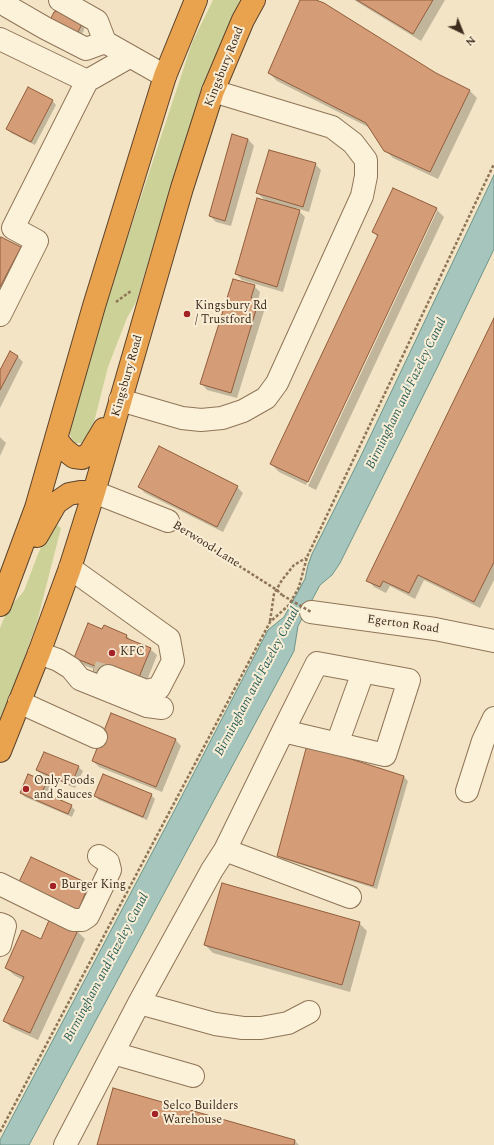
<!DOCTYPE html>
<html>
<head>
<meta charset="utf-8">
<style>
	body { margin:0 }
	#map { position:relative; width:494px; height:1145px; overflow:hidden; background:#f2e4c4; font-family:Spectral,serif }
	canvas { display:block }
	.north { position:absolute; left:442px; top:12px; width:40px; height:40px; -webkit-text-stroke:3px #f9eed5; paint-order:stroke; rotate:137deg; font-size:11px; font-weight:700; line-height:16px; text-align:center; color:#3e2d1e }
	.north::after { content:''; display:block; margin:auto; width:14px; height:18px; background:#3e2d1e; clip-path:polygon(50% 0,100% 100%,50% 72%,0 100%) }
</style>
</head>
<body>
<div id="map">
<canvas width="494" height="1145"></canvas>
<div class="north">N</div>
</div>
<script>
const context = document.querySelector('canvas').getContext('2d');
context.lineJoin = 'round';
function fillPath(path, color) { context.fillStyle = color; context.fill(path, 'evenodd'); }
const toPath = rows => new Path2D(rows.map(r => 'M' + r).join(''));
function strokePath(path, color, width, dash) { context.strokeStyle = color; context.lineWidth = width; context.lineCap = dash ? 'butt' : 'round'; context.setLineDash(dash || []); context.stroke(path); }
function write(font, color, halo, rows, align = 'center') {
  context.font = font + ' Spectral,serif'; context.lineWidth = 4; context.setLineDash([]); context.textBaseline = 'middle'; context.strokeStyle = halo; context.fillStyle = color; for (const [text, x, y, turn = 0] of rows) {
    context.save(); context.translate(x, y); context.rotate((+turn || 0) * Math.PI / 180); context.textAlign = isNaN(turn) ? turn : align; if (halo) context.strokeText(text, 0, 0); context.fillText(text, 0, 0); context.restore();
  }
}
fillPath(toPath([
	[213,0,240,0,201,94,169,193,136,302,127,318,108,367,94,422,86,437,81,443,74,443,68,430,101,318,192,43],
	[57,525,61,528,37,622,10,698,0,722,0,628,8,609,24,591,38,554,47,534]
]), '#ccd297');
const water = toPath([
	[494,175,494,249,437,368,340,563,332,575,320,585,298,626,294,651,29,1145,0,1145,0,1140,171,817,268,630,284,617,305,579,308,565,312,554,358,462,494,175]
]);
fillPath(water, '#a6c5bc');
strokePath(water, '#6c958a', 1);
fillPath(toPath([
	[302,0,313,0,435,74,469,90,477,98,438,179,393,158,385,150,370,128,277,81,269,73],
	[354,0,445,0,421,41],
	[79,23,84,27,84,30,81,36,58,28],
	[52,100,56,105,35,145,11,133,7,129],
	[248,139,254,146,231,226,216,222,210,216],
	[315,164,321,170,309,212,296,208,305,217,283,292,242,280,236,274,266,201,257,193],
	[436,209,444,217,316,490,308,486,437,211,434,211,306,485,279,472,271,464,378,237,373,232],
	[0,241,20,248,26,254,0,305],
	[254,286,260,292,258,301,265,308,237,398,207,390,201,383],
	[494,321,494,580,480,608,424,580,415,599,390,586,386,593,374,587,368,580],
	[17,356,23,362,0,408,0,373],
	[0,437,6,443,0,456],
	[139,487,237,487,243,493,223,532,145,493],
	[126,635,133,642,150,649,157,655,144,688,81,664,75,658],
	[175,739,181,746,162,792,99,767,93,761],
	[78,767,83,771,75,788,41,774,37,770],
	[404,777,408,781,377,889,283,859,278,855],
	[46,783,50,787,47,795,71,806,75,810,72,817,25,797,21,793],
	[151,795,155,799,147,820,99,800,95,796],
	[31,858,89,885,95,891,82,921],
	[51,919,77,931,85,939,38,1040,12,1028,4,1021,23,980,14,975,6,968,41,940],
	[359,923,367,931,350,992,213,953,205,945],
	[295,1141,299,1145,98,1145]
]), '#0003');
const building = toPath([
	[300,0,316,0,324,3,436,73,470,90,430,172,384,151,366,123,268,73,300,0],
	[357,0,433,0,413,34,357,0],
	[58,11,80,22,81,26,78,32,73,34,50,20,54,12,58,11],
	[28,87,53,100,31,142,6,129,28,87],
	[232,134,248,139,225,221,209,216,232,134],
	[269,150,316,163,303,207,256,193,269,150],
	[393,188,437,208,308,482,270,464,378,235,372,232,393,188],
	[257,198,300,210,277,287,235,274,257,198],
	[1,237,21,247,0,287,0,239,1,237],
	[233,279,255,285,251,298,259,300,231,393,200,384,233,279],
	[494,318,494,562,474,602,418,575,409,593,383,581,380,587,366,581,494,318],
	[10,351,18,356,0,390,0,370,10,351],
	[159,446,238,486,217,527,138,487,159,446],
	[88,623,102,629,104,625,127,635,126,638,151,648,137,682,91,676,93,672,95,666,74,658,88,623],
	[111,713,176,739,156,787,92,761,111,713],
	[307,745,404,776,373,886,277,856,307,745],
	[44,752,79,766,71,785,36,770,44,752],
	[28,774,47,782,42,792,72,805,68,814,20,793,28,774],
	[103,774,152,794,143,817,94,796,103,774],
	[31,857,89,884,76,916,16,888,31,857],
	[222,883,360,922,342,985,204,945,222,883],
	[50,918,78,930,30,1033,3,1021,24,977,5,968,22,930,41,939,50,918],
	[113,1088,295,1140,294,1145,97,1145,113,1088]
]);
fillPath(building, '#d49c77');
strokePath(building, '#915d3c', 1);
strokePath(toPath([
	[93,672,108,676]
]), '#cebfa3', 22, [22, 11]);
const minor = toPath([
	[0,0,7,6,45,28,86,49,105,42],
	[60,0,97,21,105,42,165,76],
	[0,39,87,81,129,57],
	[0,315,37,241,13,228,87,81],
	[120,400,182,418,201,420,222,418,243,411,266,398,277,383,362,196,366,176,366,160,353,143,332,127,213,91],
	[94,492,168,521],
	[70,568,169,639,173,661,159,688,146,691,108,676],
	[311,612,435,629,494,641],
	[39,653,58,660,71,668,80,679,147,706,162,708],
	[19,702,96,737],
	[337,744,363,672],
	[467,791,483,741,494,718],
	[225,850,350,897],
	[0,884,73,920,82,920,88,916,110,870,108,862,99,856],
	[0,924,5,926,0,945],
	[139,1003,215,1024,243,1028,261,1028,288,1023,309,1012],
	[113,1053,193,1076],
	[65,1145,139,1003,212,870,225,850,285,727,317,663,409,680,385,755,283,731]
]);
const highway = toPath([
	[57,440,65,450,74,457,82,458,89,454,104,429],
	[37,536,56,503,69,494,80,492,94,492],
	[0,605,36,508,94,306,165,76,196,0],
	[0,751,39,653,70,568,94,492,182,188,213,91,243,20,254,0]
]);
strokePath(minor, '#8f7558', 24);
strokePath(highway, '#5d432d', 24);
strokePath(toPath([
	[116,302,131,291],
	[184,531,277,590,282,595],
	[270,621,274,594,282,580,294,565,306,558],
	[0,1132,270,622,289,605,299,587,307,557,494,164]
]), '#8f7558', 2.5, [3, 2]);
strokePath(minor, '#fcf1d9', 22);
strokePath(highway, '#e9a34e', 22);
strokePath(toPath([
	[282,595,311,612]
]), '#8f7558', 2.5, [3, 2]);
for (const [x, y, r, color] of [
	[187,314,4,"#a42225"],
	[112,653,4,"#a42225"],
	[26,789,4,"#a42225"],
	[53,886,4,"#a42225"],
	[155,1114,4,"#a42225"]
]) { const dot = new Path2D(); dot.arc(x, y, r, 0, 2 * Math.PI); context.fillStyle = color; context.fill(dot); strokePath(dot, '#f9eed5', 1.5); }
write('12px', '#3e2d1e', '#f9eed5', [
	["Kingsbury Road",225,67,-68],
	["Kingsbury Road",128,376,-74],
	["Berwood Lane",206,545,32],
	["Egerton Road",403,625,8]
]);
write('12px', '#3e2d1e', '#f9eed5', [
	["Kingsbury Rd",195,307],
	["/ Trustford",195,321],
	["KFC",120,653],
	["Only Foods",34,782],
	["and Sauces",34,796],
	["Burger King",61,886],
	["Selco Builders",163,1107],
	["Warehouse",163,1121]
], 'left');
write('italic 13px', '#2c5f5b', '#f9eed5', [
	["Birmingham and Fazeley Canal",407,394,-64],
	["Birmingham and Fazeley Canal",258,682,-62],
	["Birmingham and Fazeley Canal",107,968,-62]
]);
</script>
</body>
</html>
